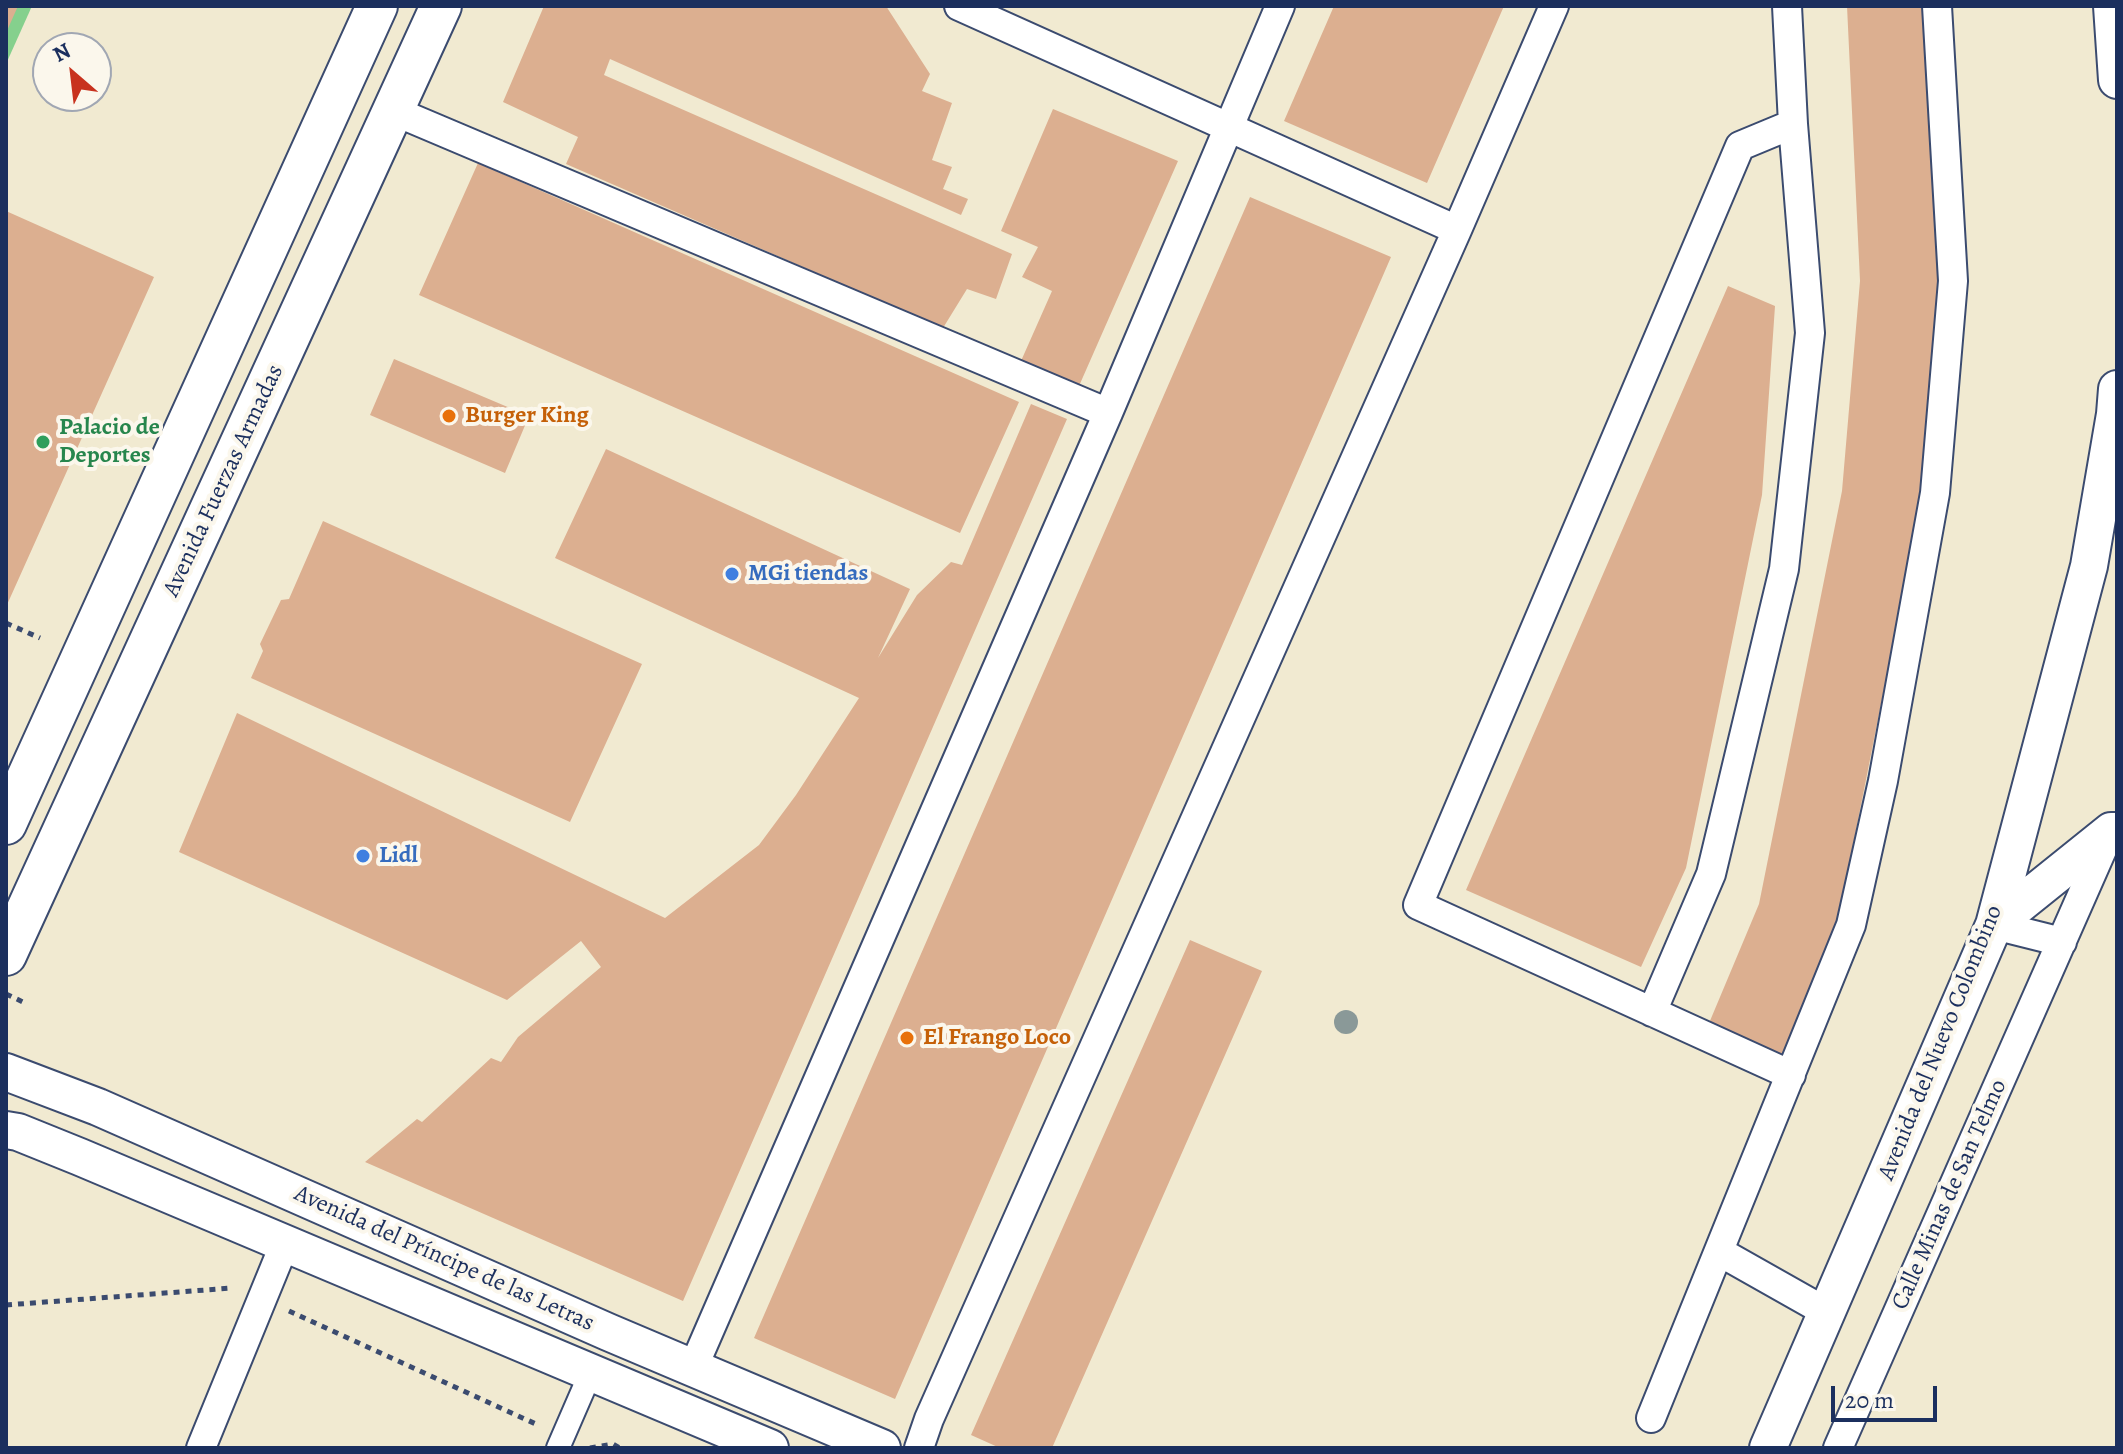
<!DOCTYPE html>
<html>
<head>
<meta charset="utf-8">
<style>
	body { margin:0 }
	#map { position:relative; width:2123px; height:1454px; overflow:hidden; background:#f1ead1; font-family:Alegreya,serif }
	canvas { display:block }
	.frame { position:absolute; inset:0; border:8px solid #1b2f5e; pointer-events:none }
	.north { position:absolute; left:32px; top:32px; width:80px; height:80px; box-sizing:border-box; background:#fbf7ec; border:2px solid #a1a7b3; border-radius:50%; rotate:332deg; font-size:22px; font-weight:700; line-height:32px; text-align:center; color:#1b2f5e }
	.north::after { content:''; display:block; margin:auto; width:28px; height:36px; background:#c8321e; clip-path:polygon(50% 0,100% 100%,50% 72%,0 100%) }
	.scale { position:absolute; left:1831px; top:1386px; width:106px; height:36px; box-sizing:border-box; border:4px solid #1b2f5e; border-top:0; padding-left:10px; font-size:24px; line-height:28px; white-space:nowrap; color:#1b2f5e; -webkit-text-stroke:6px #fbf7ec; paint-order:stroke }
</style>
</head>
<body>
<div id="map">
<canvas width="2123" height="1454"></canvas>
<div class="frame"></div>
<div class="north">N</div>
<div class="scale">20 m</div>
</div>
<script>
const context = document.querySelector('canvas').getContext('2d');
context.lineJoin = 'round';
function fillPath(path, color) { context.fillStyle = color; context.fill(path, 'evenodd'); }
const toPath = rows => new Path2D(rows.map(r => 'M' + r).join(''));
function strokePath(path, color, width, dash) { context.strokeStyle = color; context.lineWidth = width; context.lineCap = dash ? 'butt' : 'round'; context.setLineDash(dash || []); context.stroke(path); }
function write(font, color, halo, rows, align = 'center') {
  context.font = font + ' Alegreya,serif'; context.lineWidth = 8; context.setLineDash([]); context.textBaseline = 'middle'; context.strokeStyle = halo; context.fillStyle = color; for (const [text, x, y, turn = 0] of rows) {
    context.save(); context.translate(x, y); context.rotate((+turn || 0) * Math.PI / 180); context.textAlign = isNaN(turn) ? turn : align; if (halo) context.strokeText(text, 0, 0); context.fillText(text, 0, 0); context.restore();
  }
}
fillPath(toPath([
	[6,6,32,6,6,64]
]), '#85d08d');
fillPath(toPath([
	[6,6,18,6,6,33],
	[544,6,886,6,930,74,922,91,952,103,932,160,952,167,943,189,968,199,961,215,610,59,604,75,1012,254,996,299,967,289,943,328,566,164,578,137,503,102],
	[1334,6,1504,6,1427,183,1284,121],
	[1847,6,1925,6,1938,283,1921,502,1836,931,1781,1060,1707,1028,1759,904,1842,491,1860,281],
	[1053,109,1178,161,1079,386,1021,361,1052,291,1022,277,1038,247,1001,231],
	[478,163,1019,402,960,533,419,295],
	[1250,197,1391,257,895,1399,754,1338],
	[6,211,154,277,6,607],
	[1728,286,1775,306,1762,495,1686,868,1641,967,1466,890],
	[394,359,529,416,505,473,370,415],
	[1031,404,1067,419,683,1301,365,1162,417,1119,422,1122,491,1058,501,1062,518,1037,601,967,581,941,507,1000,179,852,237,713,665,918,759,845,796,795,859,698,555,558,606,449,910,589,878,658,917,595,951,562,962,565],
	[323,521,642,664,570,822,251,678,263,651,260,644,281,600,289,599],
	[1190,940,1262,971,1052,1448,1000,1448,971,1435]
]), '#dcaf90');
const pedestrian = toPath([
	[558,1448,591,1372]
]);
const minor = toPath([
	[959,6,1457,230],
	[394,111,1108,413],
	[1994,925,2062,942],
	[1652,1012,1711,874,1784,569,1810,333,1793,124,1787,6],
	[1791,1075,1418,905,1740,146,1793,124],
	[1720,1252,1828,1313],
	[693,1368,1108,413,1280,6],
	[1651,1418,1851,925,1883,781,1935,493,1953,281,1937,6],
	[201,1448,285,1243],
	[919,1448,929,1419,1457,230,1554,6],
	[1838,1448,2109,834]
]);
const tertiary = toPath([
	[2112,6,2117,80],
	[1994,925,2111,831,2117,831],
	[6,1072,98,1107,608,1332,882,1448],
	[6,1130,18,1132,80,1157,770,1448],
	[1768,1448,1994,925,2089,566,2115,414,2117,389]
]);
const secondary = toPath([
	[6,824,377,6],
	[6,955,441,6]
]);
strokePath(pedestrian, '#3b4b6f', 26);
strokePath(minor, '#3b4b6f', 32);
strokePath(tertiary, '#3b4b6f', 40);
strokePath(secondary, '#3b4b6f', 44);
strokePath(toPath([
	[6,623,40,638],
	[6,994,23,1002],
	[6,1305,232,1288],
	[289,1311,538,1425],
	[590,1448,613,1444,620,1448]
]), '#3b4b6f', 5, [6, 6]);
strokePath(pedestrian, '#fff', 22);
strokePath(minor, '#fff', 28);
strokePath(tertiary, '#fff', 36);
strokePath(secondary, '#fff', 40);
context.fillStyle = '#8a9998';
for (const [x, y] of [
	[1346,1022]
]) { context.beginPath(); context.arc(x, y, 12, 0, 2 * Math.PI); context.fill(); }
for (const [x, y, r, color] of [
	[449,416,8,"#e8710a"],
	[43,442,8,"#2e9e5b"],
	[732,574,8,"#3f7fe0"],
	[363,856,8,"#3f7fe0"],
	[907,1038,8,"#e8710a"]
]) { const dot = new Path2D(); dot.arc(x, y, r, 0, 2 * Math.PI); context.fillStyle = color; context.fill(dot); strokePath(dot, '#fbf7ec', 3); }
write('bold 24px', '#c56008', '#fbf7ec', [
	["Burger King",465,416],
	["El Frango Loco",923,1038]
], 'left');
write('bold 24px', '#27864d', '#fbf7ec', [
	["Palacio de",59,428],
	["Deportes",59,456]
], 'left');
write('24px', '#1b2f5e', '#fbf7ec', [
	["Avenida Fuerzas Armadas",224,481,-65],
	["Avenida del Nuevo Colombino",1941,1043,-68],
	["Calle Minas de San Telmo",1950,1195,-66],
	["Avenida del Príncipe de las Letras",444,1259,24]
]);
write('bold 24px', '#366cbe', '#fbf7ec', [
	["MGi tiendas",748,574],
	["Lidl",379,856]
], 'left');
</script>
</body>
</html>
